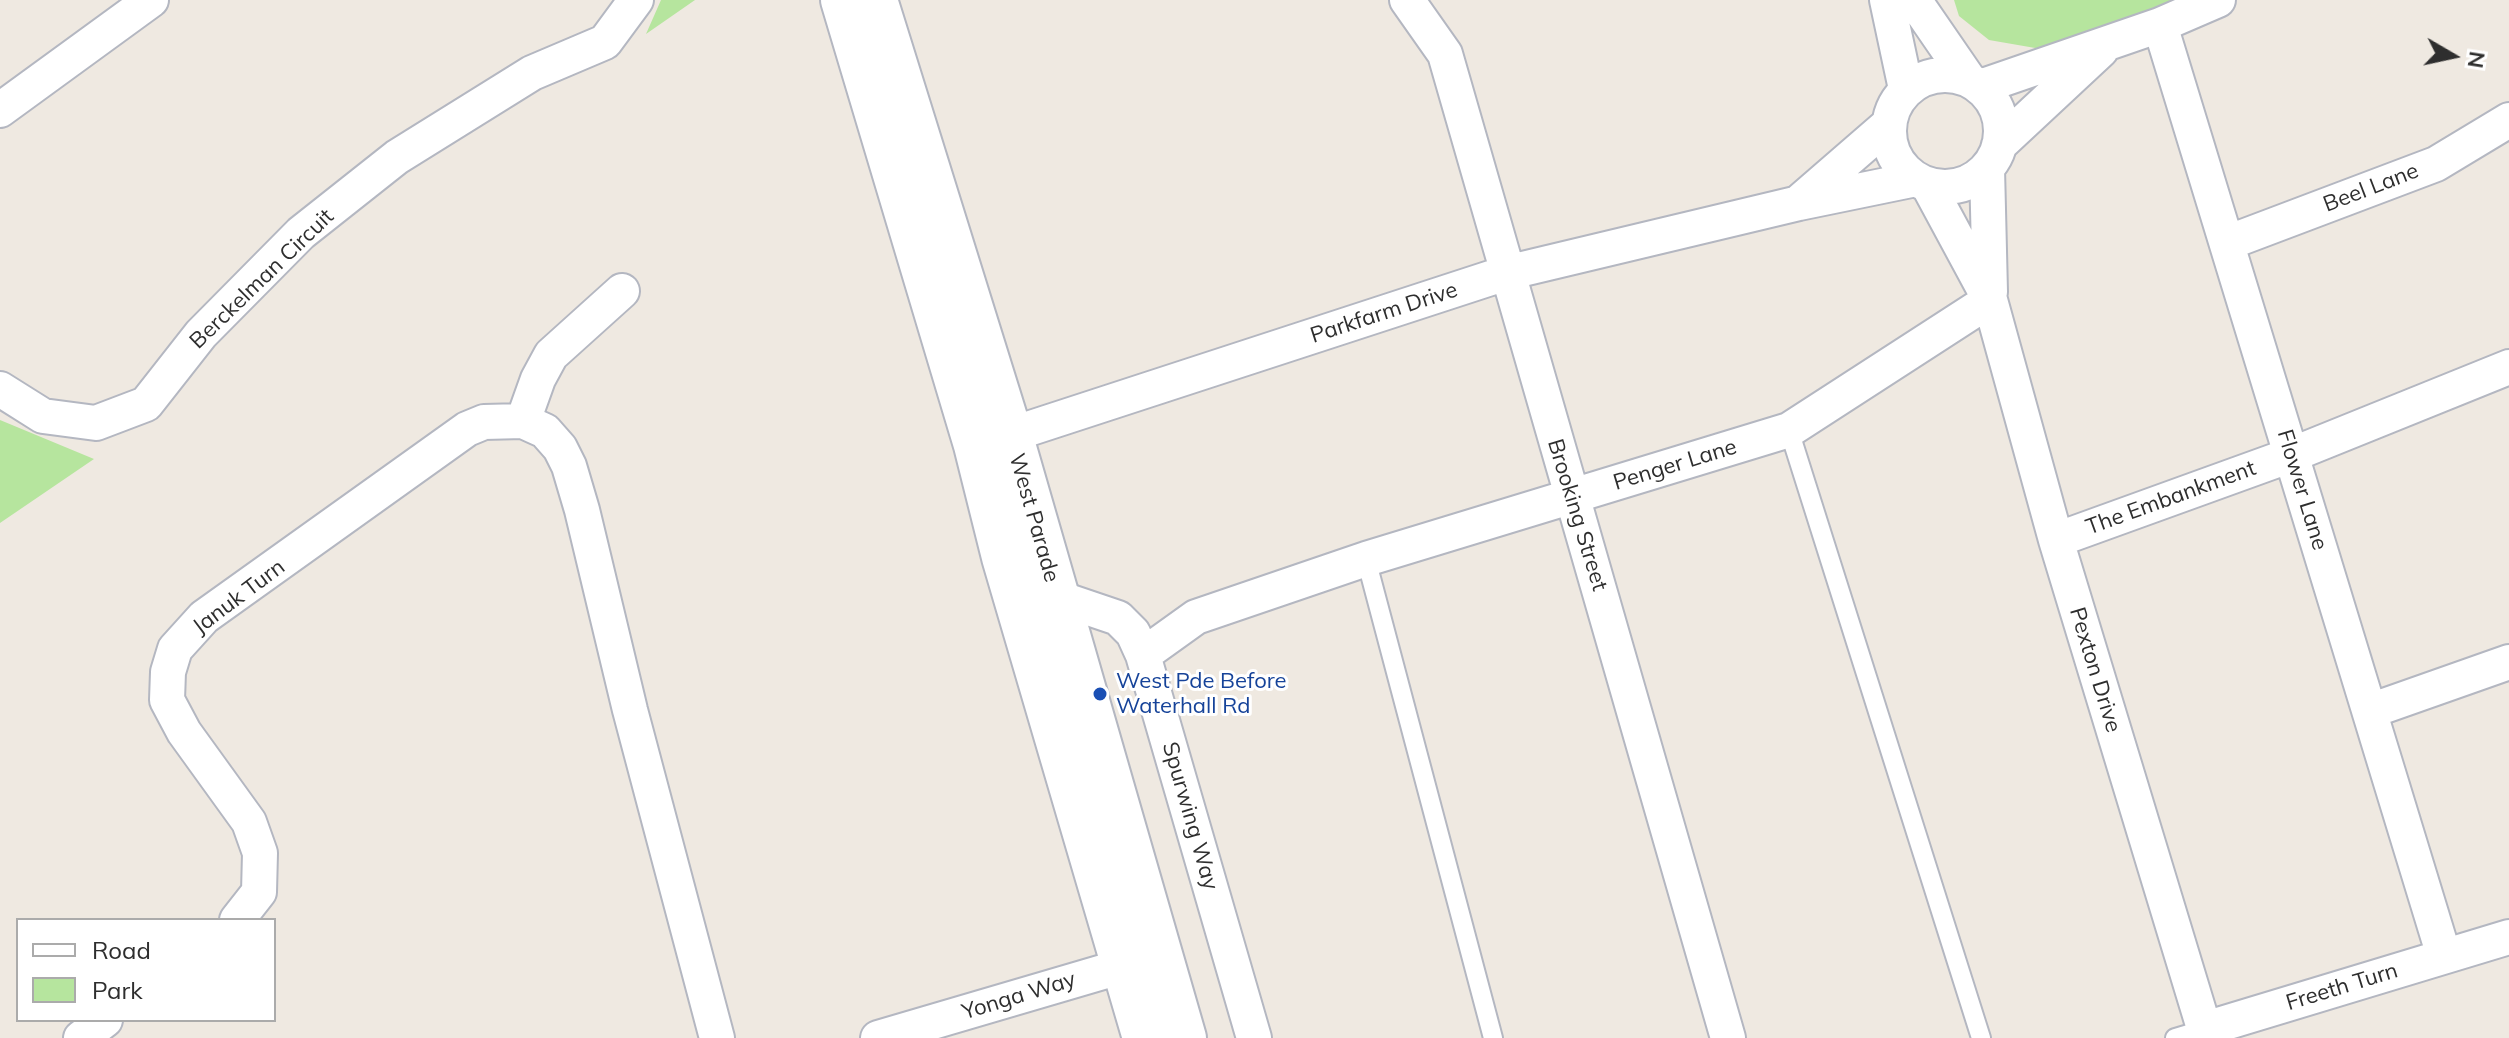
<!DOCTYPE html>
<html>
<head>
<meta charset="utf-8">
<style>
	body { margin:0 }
	#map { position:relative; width:2509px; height:1038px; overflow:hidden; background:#efe9e1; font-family:Mulish,sans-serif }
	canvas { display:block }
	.legend { position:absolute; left:16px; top:918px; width:260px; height:104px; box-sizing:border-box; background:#fff; border:2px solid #ababab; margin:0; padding:10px 14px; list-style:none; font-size:24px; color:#2e2e2e }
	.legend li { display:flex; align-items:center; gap:16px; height:40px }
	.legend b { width:40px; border:2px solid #ababab }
	.north { position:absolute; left:2413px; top:16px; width:80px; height:80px; -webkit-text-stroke:6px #fff; paint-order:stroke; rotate:99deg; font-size:22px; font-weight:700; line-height:32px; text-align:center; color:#2e2e2e }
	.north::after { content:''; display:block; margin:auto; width:28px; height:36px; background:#2e2e2e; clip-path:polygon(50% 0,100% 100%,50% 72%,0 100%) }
</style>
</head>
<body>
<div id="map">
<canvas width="2509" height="1038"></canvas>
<ul class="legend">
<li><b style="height:10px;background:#fff"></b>Road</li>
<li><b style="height:22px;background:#b6e59e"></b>Park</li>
</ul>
<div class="north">N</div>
</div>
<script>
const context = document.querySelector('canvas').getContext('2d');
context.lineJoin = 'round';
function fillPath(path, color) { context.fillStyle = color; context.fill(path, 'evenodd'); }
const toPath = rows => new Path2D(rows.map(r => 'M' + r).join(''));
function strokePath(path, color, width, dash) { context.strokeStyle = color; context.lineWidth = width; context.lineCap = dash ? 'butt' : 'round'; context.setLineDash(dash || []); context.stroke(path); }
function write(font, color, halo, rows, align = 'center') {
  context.font = font + ' Mulish,sans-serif'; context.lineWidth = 6; context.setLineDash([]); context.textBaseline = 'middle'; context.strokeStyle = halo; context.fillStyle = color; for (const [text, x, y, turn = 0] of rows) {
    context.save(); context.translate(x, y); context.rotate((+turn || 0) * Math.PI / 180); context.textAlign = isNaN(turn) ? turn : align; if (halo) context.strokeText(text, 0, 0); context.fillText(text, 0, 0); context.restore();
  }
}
fillPath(toPath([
	[661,0,695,0,646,34],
	[1954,0,2173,0,2112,26,2041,49,1989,40,1959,16],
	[0,420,94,459,0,523]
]), '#b6e59e');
const lane = toPath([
	[1789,430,1981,1038],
	[1366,559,1493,1038],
	[2175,1038,2205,1029]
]);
const street = toPath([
	[1407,0,1445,54,1728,1038],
	[1887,0,1906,89],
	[1914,0,1969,80],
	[2160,25,2444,956],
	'1889 131a56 56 0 1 1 112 0a56 56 0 1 1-112 0Z',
	[1980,87,2160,25,2218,0],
	[0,110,151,0],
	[1999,145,2101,50],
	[1987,168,1990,292],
	[1928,185,1990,300,2056,540,2207,1038],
	[1799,202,1889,124],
	[2227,243,2436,164,2509,120],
	[0,389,43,416,96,423,146,404,201,334,301,233,397,157,532,73,605,42,636,0],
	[523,421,538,379,551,355,622,291],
	[988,442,1506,273,1799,203,1916,179],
	[2056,540,2291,455,2509,367],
	[1056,597,1118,618,1133,633,1143,655,1254,1038],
	[1143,655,1196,617,1366,559,1789,430,1990,300],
	[2370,711,2509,662],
	[237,920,259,892,260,853,249,822,184,732,167,700,168,672,175,649,204,617,467,429,484,422,523,421,545,431,560,448,569,466,582,510,630,710,717,1038],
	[2205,1029,2509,937],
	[81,1038,105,1020],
	[878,1038,1147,959]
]);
const secondary = toPath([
	[843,0,976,445,1004,557,1145,1038],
	[875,0,1010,434,1184,1038]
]);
strokePath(lane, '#b4b7c1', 22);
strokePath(street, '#b4b7c1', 38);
strokePath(secondary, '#b4b7c1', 48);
strokePath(lane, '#fff', 18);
strokePath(street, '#fff', 34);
strokePath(secondary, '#fff', 44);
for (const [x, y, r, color] of [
	[1100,694,8,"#1a4fb4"]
]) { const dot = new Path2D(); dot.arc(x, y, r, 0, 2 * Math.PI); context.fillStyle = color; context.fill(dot); strokePath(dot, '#fff', 3); }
write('22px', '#2e2e2e', '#fff', [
	["Beel Lane",2371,188,-21],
	["Berckelman Circuit",262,279,-44],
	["Parkfarm Drive",1384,313,-18],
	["Penger Lane",1675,465,-17],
	["Flower Lane",2302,490,73],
	["The Embankment",2171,498,-20],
	["Brooking Street",1577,515,73],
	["West Parade",1034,518,74],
	["Januk Turn",239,597,-37],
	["Pexton Drive",2095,670,73],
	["Spurwing Way",1190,816,74],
	["Freeth Turn",2342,987,-17],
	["Yonga Way",1019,996,-17]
]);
write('22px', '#164399', '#fff', [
	["West Pde Before",1116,681],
	["Waterhall Rd",1116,706]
], 'left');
</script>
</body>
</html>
